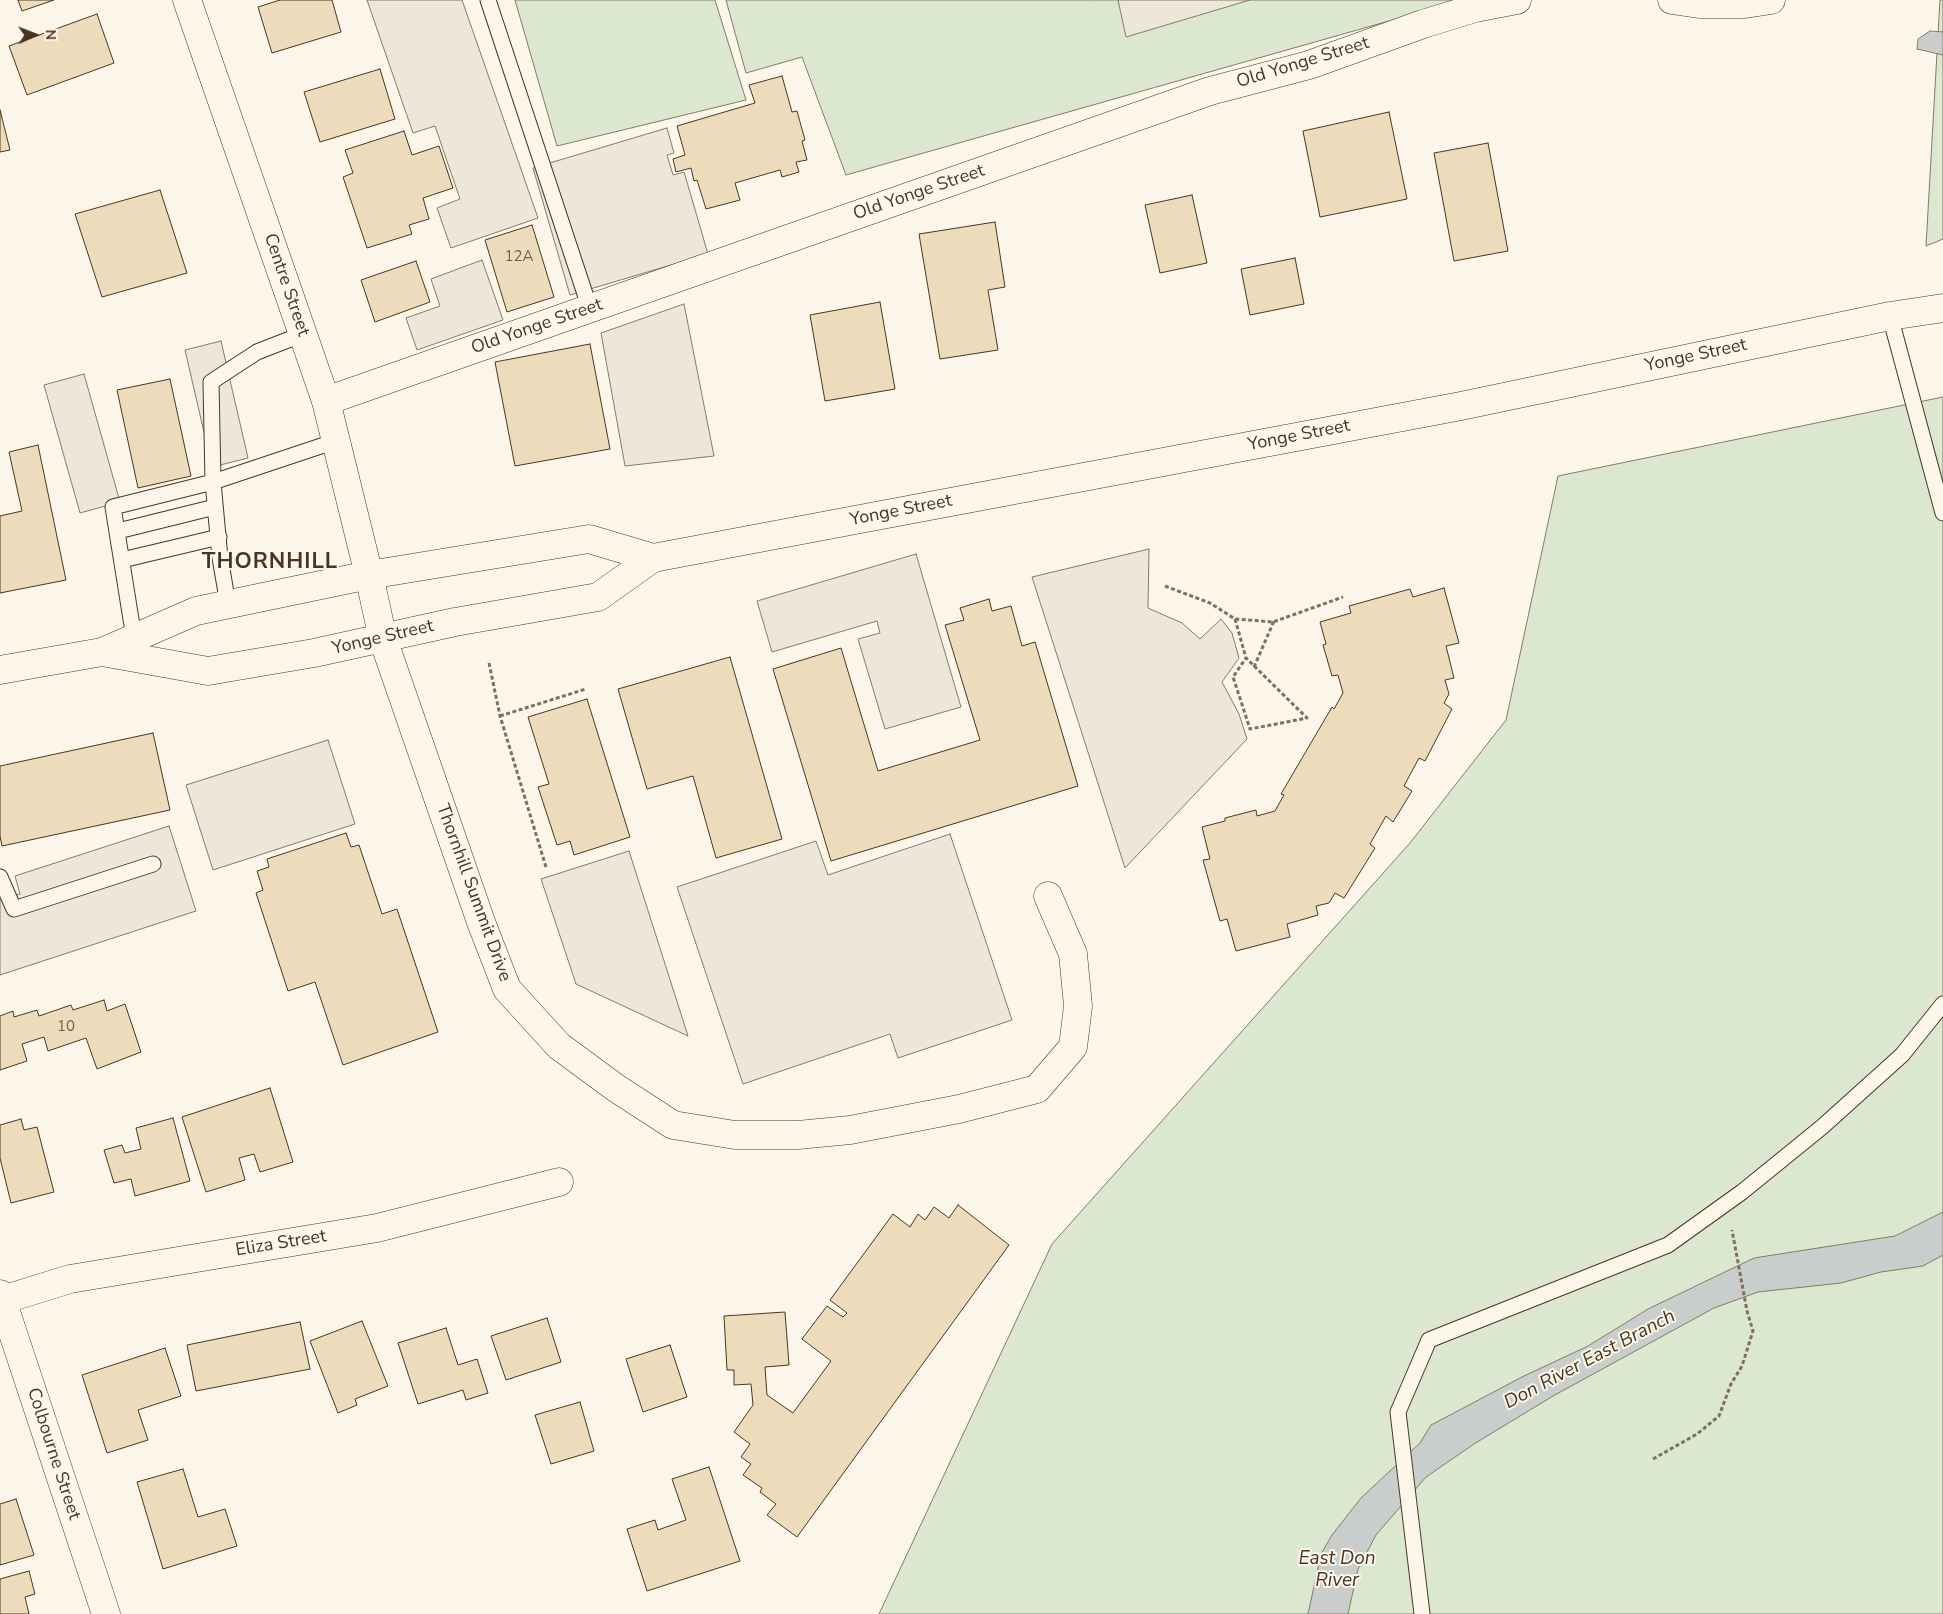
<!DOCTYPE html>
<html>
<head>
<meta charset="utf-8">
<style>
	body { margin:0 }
	#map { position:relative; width:1943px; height:1614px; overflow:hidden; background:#fbf6e9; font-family:"Nunito Sans",sans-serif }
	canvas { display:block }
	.north { position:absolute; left:10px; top:10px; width:50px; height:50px; -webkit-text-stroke:4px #fbf6e9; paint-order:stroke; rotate:89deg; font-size:14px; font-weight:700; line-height:20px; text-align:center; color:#4a3520 }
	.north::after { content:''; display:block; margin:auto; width:18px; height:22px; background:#4a3520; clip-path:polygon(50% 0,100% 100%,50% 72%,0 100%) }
</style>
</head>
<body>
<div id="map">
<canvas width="1943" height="1614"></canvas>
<div class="north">N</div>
</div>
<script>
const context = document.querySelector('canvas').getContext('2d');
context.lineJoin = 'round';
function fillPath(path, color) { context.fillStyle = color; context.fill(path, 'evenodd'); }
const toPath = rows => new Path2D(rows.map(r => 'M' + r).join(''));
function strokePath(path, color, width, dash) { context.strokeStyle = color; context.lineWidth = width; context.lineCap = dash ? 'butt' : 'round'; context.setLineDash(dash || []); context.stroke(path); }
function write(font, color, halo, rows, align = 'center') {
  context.font = font + ' "Nunito Sans",sans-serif'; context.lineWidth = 4; context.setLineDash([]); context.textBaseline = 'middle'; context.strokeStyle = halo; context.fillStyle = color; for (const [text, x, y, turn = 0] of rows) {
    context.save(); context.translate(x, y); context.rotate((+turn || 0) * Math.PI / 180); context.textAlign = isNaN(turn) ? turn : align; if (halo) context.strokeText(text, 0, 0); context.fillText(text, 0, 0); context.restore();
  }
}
const green = toPath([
	[515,0,715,0,746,100,557,146,515,0],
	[726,0,1463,0,846,175,802,57,746,73,726,0],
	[1940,0,1943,0,1943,239,1926,246,1940,0],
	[1943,397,1943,1614,879,1614,1052,1244,1410,843,1506,720,1558,476,1943,397]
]);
fillPath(green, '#dce7d0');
strokePath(green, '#887966', 1);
const parking = toPath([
	[367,0,462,0,538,218,451,248,437,208,460,199,435,126,413,133,367,0],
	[1118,0,1250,0,1126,37,1118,0],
	[667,128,674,153,667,155,673,175,684,172,708,254,570,295,533,168,667,128],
	[482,260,503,320,417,350,406,318,440,306,431,279,482,260],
	[684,304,714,456,625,466,601,333,684,304],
	[221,341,248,458,212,467,185,350,221,341],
	[84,374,120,502,80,513,44,385,84,374],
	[1149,549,1148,608,1182,623,1200,639,1221,619,1232,633,1239,658,1222,682,1239,714,1247,739,1125,868,1032,577,1149,549],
	[916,554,961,707,885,729,858,639,880,633,877,621,772,652,757,601,916,554],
	[328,740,355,824,213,870,186,785,328,740],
	[169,826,196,911,0,975,0,900,20,894,15,876,169,826],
	[950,834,1012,1020,898,1058,890,1034,743,1084,677,887,816,841,828,875,950,834],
	[629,851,688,1036,576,984,541,879,629,851]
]);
fillPath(parking, '#ede7d9');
strokePath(parking, '#887966', 1);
const water = toPath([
	[1930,31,1943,32,1943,55,1917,49,1918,39,1930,31],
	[1943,1212,1943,1255,1923,1266,1881,1272,1841,1283,1758,1292,1714,1308,1553,1396,1474,1444,1426,1477,1376,1535,1358,1569,1348,1614,1308,1614,1321,1554,1332,1535,1361,1498,1420,1443,1431,1425,1524,1376,1588,1346,1648,1309,1754,1258,1895,1236,1943,1212]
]);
fillPath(water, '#c9cecd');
strokePath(water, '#887966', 1);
const building = toPath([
	[18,0,54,0,22,11,18,0],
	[280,0,332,0,341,32,272,53,258,7,280,0],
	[97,14,114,63,27,95,9,46,97,14],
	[380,69,395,119,320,142,304,92,380,69],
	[782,76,792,112,797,111,805,140,802,141,807,160,796,162,799,172,782,177,780,170,735,183,740,200,706,209,697,180,694,181,691,168,676,172,673,159,685,155,677,126,755,103,749,85,782,76],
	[0,110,10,150,0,152,0,110],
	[1389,112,1407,199,1320,217,1303,131,1389,112],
	[404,131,412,155,439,146,453,188,423,198,429,219,409,225,412,234,367,248,343,177,353,173,345,150,404,131],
	[1488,143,1508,251,1454,261,1434,153,1488,143],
	[160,190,187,273,102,297,75,214,160,190],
	[1192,195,1207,263,1160,273,1145,205,1192,195],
	[995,222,1005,287,988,290,998,350,940,359,919,234,995,222],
	[532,225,554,297,507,312,485,240,532,225],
	[1295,258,1304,304,1250,315,1241,269,1295,258],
	[416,261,430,302,375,322,361,280,416,261],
	[880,302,895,389,825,401,810,315,880,302],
	[590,344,610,449,515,466,495,362,590,344],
	[170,379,191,476,138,488,117,390,170,379],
	[38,445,66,580,0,593,0,516,22,511,9,452,38,445],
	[1444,588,1459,643,1446,646,1454,678,1445,680,1449,694,1444,703,1452,709,1425,761,1419,758,1404,786,1412,791,1393,822,1386,816,1370,844,1375,848,1344,898,1335,893,1329,903,1316,906,1318,915,1287,924,1290,937,1236,951,1227,919,1220,921,1203,860,1210,859,1202,827,1225,821,1225,818,1256,810,1257,816,1275,811,1284,795,1281,794,1332,707,1334,709,1343,693,1338,675,1332,676,1323,645,1326,644,1320,622,1351,613,1349,606,1410,589,1413,597,1444,588],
	[989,599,992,611,1011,606,1022,646,1035,642,1078,786,831,861,773,669,841,648,878,771,980,740,945,625,964,620,960,608,989,599],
	[730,657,782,839,716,858,693,776,647,789,618,689,730,657],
	[587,699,630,837,574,855,570,841,557,845,538,787,549,784,528,717,587,699],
	[153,733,170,810,2,846,0,836,0,766,153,733],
	[346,833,351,847,359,845,382,914,397,909,438,1032,343,1065,315,982,288,991,256,893,263,890,257,871,269,867,267,859,346,833],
	[104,1000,107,1011,125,1004,141,1052,97,1069,86,1038,48,1051,44,1037,22,1044,27,1061,0,1070,0,1016,13,1011,14,1017,37,1010,39,1016,71,1005,73,1010,104,1000],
	[270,1088,293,1162,260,1172,254,1154,239,1158,245,1180,206,1192,182,1117,270,1088],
	[173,1118,190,1181,135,1196,131,1179,114,1183,104,1150,122,1145,125,1153,141,1149,136,1128,173,1118],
	[21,1119,24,1130,37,1127,54,1192,11,1203,0,1158,0,1125,21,1119],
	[958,1205,1009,1245,797,1537,767,1515,776,1504,760,1492,762,1488,743,1475,751,1464,741,1457,750,1444,734,1432,753,1405,751,1384,734,1385,734,1370,727,1370,724,1316,785,1312,789,1365,765,1367,767,1395,793,1413,831,1361,802,1339,827,1306,843,1317,847,1313,830,1300,893,1214,910,1227,918,1214,925,1220,934,1207,949,1218,958,1205],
	[547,1318,561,1362,506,1380,491,1336,547,1318],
	[362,1321,388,1386,355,1399,357,1405,338,1413,310,1341,362,1321],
	[300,1322,310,1369,196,1391,187,1345,300,1322],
	[446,1328,458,1365,477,1359,488,1393,466,1400,463,1390,418,1404,398,1343,446,1328],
	[670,1345,687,1397,643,1412,626,1359,670,1345],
	[165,1348,181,1396,138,1410,148,1440,107,1453,82,1375,165,1348],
	[580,1402,594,1451,551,1464,535,1415,580,1402],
	[709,1467,740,1561,647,1591,627,1529,655,1520,658,1530,686,1520,672,1479,709,1467],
	[183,1469,198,1517,225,1509,237,1546,163,1569,137,1482,183,1469],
	[16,1499,34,1555,0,1565,0,1504,16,1499],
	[29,1571,35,1594,25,1597,29,1614,0,1614,0,1579,29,1571]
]);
fillPath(building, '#ecdcbc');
strokePath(building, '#4a3520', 1);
const lane = toPath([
	[488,0,590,309],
	[1890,316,1943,513],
	[303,334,257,352,211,382,213,482,336,441],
	[118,531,215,507],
	[122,560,219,537],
	[134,638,113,507,213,482,220,558,228,604],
	[0,877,14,909,153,864],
	[1422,1614,1398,1412,1429,1340,1668,1245,1742,1192,1822,1127,1902,1055,1943,1004]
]);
const street = toPath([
	[1672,0,1699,4,1745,4,1771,0],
	[326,401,1210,91,1309,65,1423,24,1475,8,1517,0],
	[383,639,481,922,507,989,559,1046,616,1088,673,1125,735,1135,798,1135,850,1130,959,1109,1037,1089,1073,1047,1078,1006,1073,954,1048,896],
	[0,1294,106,1614],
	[2,1300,70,1279,377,1228,559,1182]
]);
const secondary = toPath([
	[187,0,326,401,369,575,383,639]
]);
const primary = toPath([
	[102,652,208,671,314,653,455,622,598,597,653,558,1461,406,1890,316,1943,308],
	[0,670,102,652,196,611,369,575,589,539,653,558]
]);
strokePath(lane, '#4a3520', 17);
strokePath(street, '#4a3520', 29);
strokePath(secondary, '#4a3520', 29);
strokePath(primary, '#4a3520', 29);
strokePath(toPath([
	[1165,586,1210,603,1235,619,1273,622,1343,597],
	[1235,619,1246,658,1307,718,1250,729,1233,677,1246,658],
	[489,663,500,716,546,867],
	[1254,667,1274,621],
	[500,716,586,689],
	[1653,1459,1697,1434,1719,1416,1731,1384,1742,1366,1753,1331,1747,1311,1732,1230]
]), '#7f6f5c', 3, [4, 2.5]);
strokePath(lane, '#fbf6e9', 15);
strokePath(street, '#fbf6e9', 28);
strokePath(secondary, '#fbf6e9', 28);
strokePath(primary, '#fbf6e9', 28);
write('15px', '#725f47', null, [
	["12A",519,257],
	["10",66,1027]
]);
write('18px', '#4a3520', '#fbf6e9', [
	["Old Yonge Street",1303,63,-17],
	["Old Yonge Street",919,193,-19],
	["Centre Street",286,285,71],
	["Old Yonge Street",537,327,-19],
	["Yonge Street",1696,356,-12],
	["Yonge Street",1299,436,-11],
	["Yonge Street",901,511,-11],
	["Yonge Street",383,638,-13],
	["Thornhill Summit Drive",473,893,70],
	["Eliza Street",281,1244,-9],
	["Colbourne Street",53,1454,72]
]);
write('italic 19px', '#4a3520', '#fbf6e9', [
	["Don River East Branch",1590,1360,-28],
	["East Don",1337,1559],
	["River",1337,1581]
]);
context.letterSpacing = '1px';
write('bold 22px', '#4a3520', '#fbf6e9', [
	["THORNHILL",270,563]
]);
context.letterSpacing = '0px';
</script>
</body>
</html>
